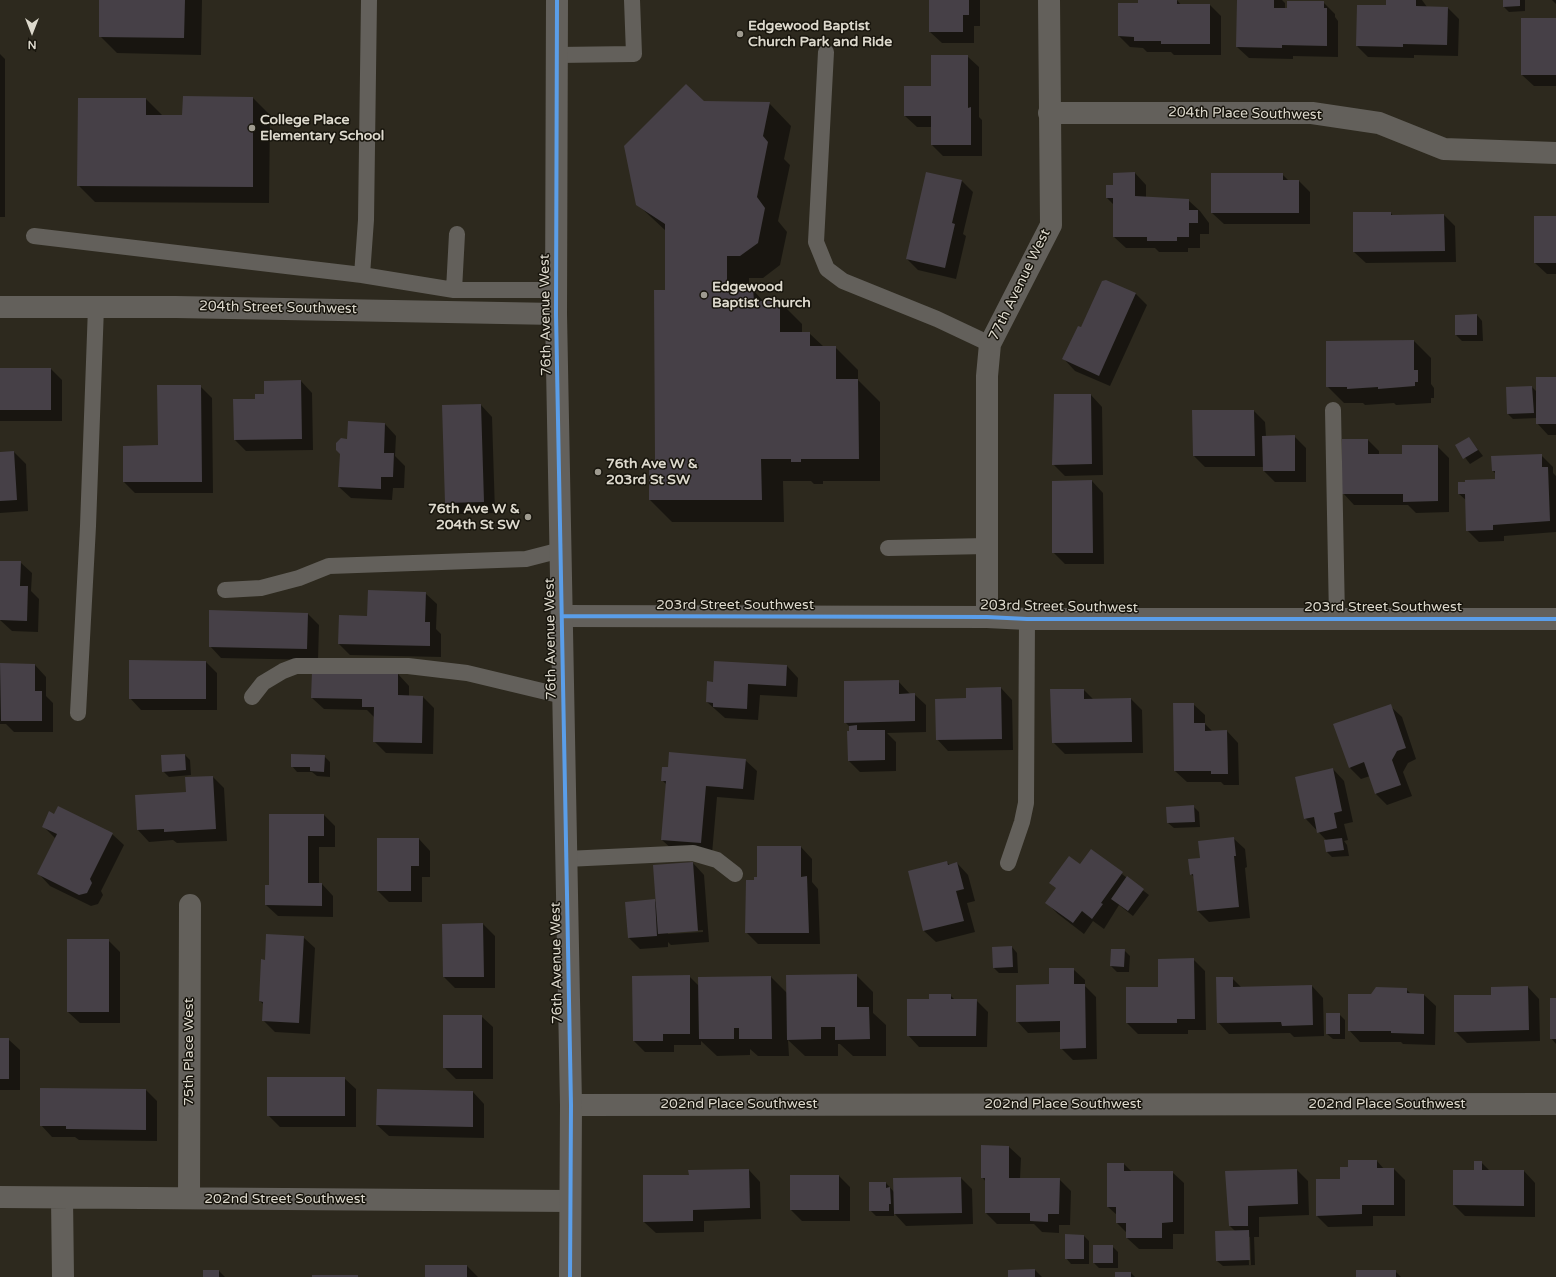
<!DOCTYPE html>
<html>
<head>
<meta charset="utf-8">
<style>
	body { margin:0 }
	#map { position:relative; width:1556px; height:1277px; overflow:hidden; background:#2d291e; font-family:"Varela Round",sans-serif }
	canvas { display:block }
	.north { position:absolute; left:12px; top:12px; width:40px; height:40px; -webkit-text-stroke:3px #17140c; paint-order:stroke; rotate:180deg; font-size:11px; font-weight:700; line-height:16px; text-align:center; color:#ddd9cd }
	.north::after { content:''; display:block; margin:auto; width:14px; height:18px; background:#ddd9cd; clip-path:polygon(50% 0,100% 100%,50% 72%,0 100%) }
</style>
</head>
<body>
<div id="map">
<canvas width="1556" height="1277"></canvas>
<div class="north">N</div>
</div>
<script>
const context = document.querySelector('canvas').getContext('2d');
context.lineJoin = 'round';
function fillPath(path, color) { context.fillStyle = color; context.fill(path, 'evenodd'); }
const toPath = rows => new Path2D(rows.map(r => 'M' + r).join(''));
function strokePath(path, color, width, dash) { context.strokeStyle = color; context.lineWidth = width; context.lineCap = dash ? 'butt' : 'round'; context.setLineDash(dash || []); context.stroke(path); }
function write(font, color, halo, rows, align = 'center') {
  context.font = font + ' "Varela Round",sans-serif'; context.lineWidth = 3; context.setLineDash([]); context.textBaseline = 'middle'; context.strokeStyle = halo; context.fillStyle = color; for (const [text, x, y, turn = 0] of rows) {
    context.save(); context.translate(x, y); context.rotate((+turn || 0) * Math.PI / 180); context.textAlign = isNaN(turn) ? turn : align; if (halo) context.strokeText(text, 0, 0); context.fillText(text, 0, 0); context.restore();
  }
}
fillPath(toPath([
	[100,0,202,0,201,55,117,53,100,36],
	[930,0,980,0,980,26,974,26,974,43,942,43,930,32],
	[1139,0,1177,0,1181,5,1210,5,1221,16,1221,55,1174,55,1171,52,1147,52,1143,48,1130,47,1119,36,1139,4],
	[1238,0,1282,0,1285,3,1285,9,1323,2,1335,14,1335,17,1338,21,1338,57,1293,56,1293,59,1249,58,1237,47],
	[1387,0,1422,0,1427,7,1448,8,1459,19,1458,56,1414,55,1414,58,1368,57,1357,46,1387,6],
	[1504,0,1525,0,1525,11,1509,12,1504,7],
	[1552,0,1556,0,1556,4],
	[1522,19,1556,19,1556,86,1534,86,1522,75],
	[0,54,5,59,5,217,0,217],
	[967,56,979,67,979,117,982,120,982,156,943,156,932,145,932,127,917,127,905,116,932,87],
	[253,98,270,115,269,203,95,202,78,185,146,99,163,116,183,116],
	[703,102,769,103,791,126,784,159,790,165,778,221,787,232,780,265,763,278,749,278,749,290,753,290,764,302,780,302,802,324,802,333,809,333,824,347,835,347,858,370,858,380,880,402,880,481,823,481,823,484,814,484,811,481,783,481,784,522,672,522,650,500,656,462,666,291,666,231,637,204],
	[1135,173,1146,185,1146,198,1188,200,1200,211,1209,223,1209,234,1200,234,1200,248,1188,248,1188,252,1159,252,1155,248,1126,248,1114,237,1114,205,1107,198,1114,186],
	[1282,174,1289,181,1299,181,1310,192,1310,224,1224,224,1212,213],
	[961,180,973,192,963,234,966,236,956,279,918,270,907,259],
	[1391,213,1393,216,1444,215,1455,226,1456,262,1366,263,1354,252],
	[1556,217,1556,274,1547,274,1535,263],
	[1106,281,1136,294,1147,305,1110,386,1075,371,1064,359],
	[1477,315,1482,321,1483,341,1462,341,1456,335],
	[1414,341,1431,358,1431,384,1434,388,1434,398,1431,398,1431,403,1396,405,1394,403,1365,405,1363,403,1344,403,1327,386],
	[0,369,51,369,62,380,62,421,0,421],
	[1556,378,1556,435,1548,435,1537,423,1537,418,1513,419,1508,414,1507,388,1532,387,1537,392],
	[301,381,312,393,313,450,246,451,235,440,256,400],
	[200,386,212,398,213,493,135,493,124,482,159,446],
	[1091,395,1102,407,1103,475,1065,476,1053,464],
	[481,405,492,417,495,513,457,514,446,503,443,406],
	[1254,411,1265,422,1266,436,1294,436,1306,448,1306,482,1275,482,1264,471,1264,467,1205,467,1194,456],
	[385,424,396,436,395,456,405,466,404,488,393,488,392,500,351,498,339,487,341,454,348,440],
	[1469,438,1483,456,1470,464,1456,446],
	[1343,440,1368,440,1379,451,1379,455,1403,455,1437,446,1449,458,1449,512,1416,513,1408,505,1354,505,1343,493],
	[14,452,26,464,28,511,0,513,0,453],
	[1541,455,1553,467,1553,473,1556,476,1556,532,1504,536,1504,541,1479,542,1467,530,1467,501,1459,494,1496,480,1496,474,1493,471],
	[1092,481,1103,493,1104,564,1065,564,1053,552],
	[0,562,20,562,32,573,31,591,39,599,38,632,12,631,0,620],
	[425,593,437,604,436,629,441,634,441,657,350,655,339,644,368,617],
	[308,614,319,625,318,660,221,658,210,646],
	[206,662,217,673,217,710,141,710,130,698],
	[715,662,787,666,798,678,797,697,760,695,758,720,725,718,707,702,708,682,714,683],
	[0,664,35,665,46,677,46,696,53,703,53,732,14,732,6,724,0,724],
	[398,674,409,686,409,696,423,697,434,708,433,754,386,753,374,741,375,718,367,710,324,709,312,698],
	[898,681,910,694,914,694,926,705,926,732,887,733,896,742,896,771,860,772,849,761,850,727,845,722],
	[1001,688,1012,700,1013,750,948,751,937,739,967,699,967,689],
	[1084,690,1093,699,1131,699,1142,710,1143,753,1065,754,1053,742],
	[1193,704,1205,715,1205,724,1213,732,1227,731,1238,743,1239,785,1224,785,1221,782,1187,782,1175,771],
	[1390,706,1402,717,1416,759,1408,763,1403,772,1412,796,1387,805,1376,794,1370,776,1361,779,1350,768],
	[185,755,190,760,191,775,169,777,163,771],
	[324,756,330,762,330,777,317,776,312,772,297,772,292,766],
	[745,760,757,771,754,800,717,797,712,854,674,851,662,840,667,785,662,780],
	[1333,769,1344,781,1353,822,1344,824,1348,840,1344,841,1347,845,1349,856,1332,857,1327,852,1325,841,1327,841,1305,818],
	[213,777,224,788,227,841,177,843,173,840,149,842,138,830,136,796,187,793],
	[1193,806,1199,812,1200,827,1174,828,1168,823],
	[54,815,112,834,124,845,101,891,103,895,98,904,91,906,50,886,39,874,56,839,43,826],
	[324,815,335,826,335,847,319,847,319,884,322,884,333,896,333,917,278,916,266,905,270,886],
	[1233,838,1245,849,1247,867,1245,868,1250,918,1209,922,1198,911,1194,877,1191,874,1201,859],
	[419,839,430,851,430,877,422,877,422,902,389,902,378,891],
	[801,847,812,859,812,882,818,889,820,944,758,944,746,932,755,881],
	[1091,850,1149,895,1133,916,1119,905,1104,929,1093,921,1084,934,1058,914,1047,903,1080,865],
	[946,862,950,865,957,863,968,875,975,901,967,903,975,932,936,942,924,931],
	[693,863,704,875,709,942,671,945,668,942,668,947,640,949,629,938,654,900,657,903],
	[703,930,703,932,668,934,668,932],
	[483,924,495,936,495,988,455,988,444,977,443,925],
	[303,937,315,948,310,1034,275,1032,263,1020,264,1005,260,1001,266,961],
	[108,940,120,952,120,1023,80,1023,68,1012],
	[1012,947,1017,953,1018,973,999,973,994,968],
	[1124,950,1130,956,1129,972,1117,972,1111,966],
	[1194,960,1205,971,1206,1030,1188,1030,1188,1034,1138,1034,1127,1023,1159,988],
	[1073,969,1085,980,1085,986,1096,997,1097,1059,1073,1060,1061,1048,1061,1032,1028,1033,1017,1021,1050,985],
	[856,975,873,992,873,1013,886,1025,886,1056,853,1056,840,1044,838,1044,838,1056,805,1056,788,1040,789,1056,758,1056,750,1049,750,1055,717,1056,701,1041,701,1045,674,1045,674,1052,645,1052,634,1041,689,976,699,986,771,977,788,994],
	[1232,978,1242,988,1312,986,1323,998,1324,1036,1294,1037,1290,1033,1229,1034,1218,1022],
	[1528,987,1539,999,1540,1041,1467,1043,1455,1031,1492,996],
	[1406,989,1411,994,1424,995,1436,1006,1435,1045,1403,1044,1401,1042,1360,1042,1349,1030,1371,995],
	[950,995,955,1000,976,1000,988,1012,987,1047,919,1047,908,1035],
	[1556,999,1556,1044,1551,1038],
	[1339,1014,1345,1020,1345,1039,1333,1039,1327,1034],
	[481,1016,493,1027,493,1079,456,1079,444,1067],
	[0,1039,8,1039,20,1050,20,1090,0,1090],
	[344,1078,356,1089,356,1127,280,1127,268,1115],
	[146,1090,157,1101,157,1141,79,1140,75,1137,52,1137,41,1125],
	[473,1092,484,1104,484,1138,389,1136,377,1125],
	[982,1146,1009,1147,1021,1158,1020,1179,1059,1179,1071,1191,1070,1225,1059,1225,1059,1233,1042,1232,1034,1224,997,1224,986,1213,986,1182,982,1177],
	[1377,1161,1384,1169,1394,1169,1405,1180,1405,1216,1373,1216,1373,1226,1328,1227,1317,1216,1349,1168],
	[1481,1162,1490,1171,1524,1171,1535,1183,1535,1217,1465,1216,1454,1205],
	[1124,1164,1132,1172,1172,1172,1184,1183,1184,1234,1173,1234,1173,1249,1139,1249,1127,1238,1127,1233,1117,1223,1117,1215,1108,1207],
	[749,1170,760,1182,761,1219,704,1221,704,1232,656,1233,644,1222,690,1176],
	[1297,1170,1308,1181,1309,1215,1259,1217,1259,1237,1254,1237,1255,1265,1223,1266,1217,1261,1236,1232,1230,1226,1226,1172],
	[1248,1237,1250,1237,1251,1265,1249,1265],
	[839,1176,850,1187,850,1221,802,1221,791,1210],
	[961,1178,972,1189,973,1224,906,1226,894,1213,894,1216,876,1216,870,1210,886,1183,894,1192],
	[1084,1236,1089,1241,1089,1264,1071,1264,1066,1258],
	[1112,1246,1118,1252,1118,1268,1099,1268,1094,1263],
	[467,1266,478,1277,426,1277],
	[1035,1270,1042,1277,1009,1277],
	[204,1271,219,1271,225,1277,204,1277],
	[1395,1271,1401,1277,1357,1277],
	[1131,1273,1135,1277,1116,1277]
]), '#0007');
fillPath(toPath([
	[99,0,185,0,184,38,99,37],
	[929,0,969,0,969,15,963,15,963,32,929,32],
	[1138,0,1177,0,1177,4,1210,4,1210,44,1161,44,1161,41,1134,41,1134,37,1118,36,1118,3,1138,3],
	[1237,0,1274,0,1274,8,1287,8,1287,1,1324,1,1324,8,1327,8,1327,46,1282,45,1282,48,1236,47],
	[1386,0,1416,0,1416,6,1448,7,1447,45,1403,44,1403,47,1356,46,1357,5,1386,5],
	[1503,0,1520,0,1520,6,1503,7],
	[1521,18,1556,18,1556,75,1521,75],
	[931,55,968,55,968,108,971,107,971,145,931,145,931,116,904,116,904,86,931,86],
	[686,84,704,101,770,102,763,136,768,142,757,197,765,208,758,243,740,256,727,256,727,290,753,289,754,301,780,301,780,332,810,332,810,346,836,346,836,379,858,379,859,459,801,459,801,462,791,462,791,459,761,459,762,500,649,500,649,461,655,461,654,290,665,290,665,224,636,205,624,146],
	[183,96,253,97,253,187,77,186,78,98,146,98,146,115,182,115],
	[926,172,962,180,952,223,955,224,945,268,906,259],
	[1135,172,1135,196,1189,199,1189,210,1198,210,1198,223,1189,223,1189,237,1177,237,1177,241,1147,241,1147,237,1113,237,1113,198,1106,198,1106,185,1113,185,1113,173],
	[1211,173,1283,173,1283,180,1299,180,1299,213,1211,213],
	[1353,212,1391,212,1391,215,1444,214,1445,251,1353,252],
	[1534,216,1556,216,1556,263,1534,263],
	[1106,280,1136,293,1099,376,1062,359,1078,326,1081,327,1102,281],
	[1477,314,1477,335,1455,335,1455,315],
	[1414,340,1414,370,1418,370,1418,382,1415,382,1415,386,1378,389,1378,387,1347,389,1347,387,1326,387,1326,341],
	[0,368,51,368,51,410,0,410],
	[1536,377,1556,377,1556,424,1536,424],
	[301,380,302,439,234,440,233,399,255,399,255,394,264,394,264,381],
	[157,385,201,385,202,482,123,482,123,446,158,445],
	[1532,386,1534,413,1507,414,1506,387],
	[1054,394,1091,394,1092,464,1052,465],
	[481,404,484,502,445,503,442,405],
	[1192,410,1254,410,1255,456,1193,456],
	[348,421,385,423,384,453,394,453,393,477,381,477,381,489,338,487,340,454,336,450,336,443,341,438,347,439],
	[1295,435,1295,471,1263,471,1262,436],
	[1469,437,1478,450,1463,459,1455,445],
	[1342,439,1368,439,1368,454,1402,454,1402,445,1438,445,1438,501,1403,502,1403,494,1342,494],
	[14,451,17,500,0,501,0,452],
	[1542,454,1542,467,1548,467,1550,521,1493,525,1493,530,1466,531,1465,494,1458,494,1458,482,1465,482,1465,480,1495,479,1495,471,1492,471,1491,456],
	[1092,480,1093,553,1052,553,1052,481],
	[0,561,21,561,20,586,28,586,27,621,0,620],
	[368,590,426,592,425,622,430,622,430,646,338,644,339,615,367,616],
	[209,610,308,613,307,649,209,647],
	[129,660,206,661,206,699,129,699],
	[714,661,787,665,786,686,748,684,747,709,713,707,713,703,706,702,707,681,713,682],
	[0,663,35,664,35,691,42,691,42,721,1,721],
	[312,671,398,673,398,695,423,696,422,743,373,742,374,707,362,707,362,699,311,698],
	[899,680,899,694,915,693,915,721,844,723,844,681],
	[1001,687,1002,739,936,740,935,699,966,698,966,688],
	[1050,689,1084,689,1084,699,1131,698,1132,742,1052,743],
	[1173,703,1194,703,1194,723,1205,723,1205,731,1227,730,1228,774,1211,774,1211,771,1174,771],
	[1391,704,1406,748,1397,751,1392,760,1401,785,1375,794,1364,762,1349,768,1333,724],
	[857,725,857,730,885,730,885,760,848,761,847,731,849,731,849,726],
	[669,752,746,759,743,789,706,786,701,843,661,840,666,781,661,781,662,767,668,767],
	[185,754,186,770,162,772,161,755],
	[291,754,325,755,324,772,310,771,310,767,291,767],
	[1333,768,1342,811,1334,813,1337,828,1317,833,1314,817,1304,819,1295,777],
	[213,776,216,829,164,832,164,829,137,830,135,795,186,792,185,777],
	[1194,805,1195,822,1167,823,1166,807],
	[58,806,113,833,90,879,92,883,87,893,79,895,37,874,57,834,42,827,49,811,54,814],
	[269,814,324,814,324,836,308,836,308,883,322,883,322,906,265,905,265,885,269,885],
	[1234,837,1236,856,1234,856,1239,907,1197,911,1193,874,1190,875,1188,859,1200,858,1198,841],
	[377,838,419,838,419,866,411,866,411,891,377,891],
	[1342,838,1344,850,1326,852,1324,840],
	[757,846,801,846,801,877,807,876,809,933,745,933,746,880,754,880,754,877,757,877],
	[1091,849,1123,872,1101,903,1103,904,1092,919,1082,911,1073,923,1045,903,1056,888,1049,883,1069,856,1080,864],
	[947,861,948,865,957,862,964,889,956,891,964,921,923,931,908,871],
	[693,862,698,931,658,934,653,865],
	[1127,876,1144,889,1128,911,1111,899],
	[655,899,657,936,628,938,625,902],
	[483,923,484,977,443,977,442,924],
	[266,934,304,936,299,1023,262,1021,263,1002,259,1001,261,959,265,960],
	[67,939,109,939,109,1012,67,1012],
	[1012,946,1013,967,993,968,992,947],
	[1111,949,1125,949,1124,967,1110,966],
	[1194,958,1195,1019,1177,1019,1177,1023,1126,1023,1126,987,1158,987,1158,959],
	[1049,968,1074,968,1074,984,1085,984,1086,1048,1060,1049,1060,1021,1016,1022,1016,985,1049,984],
	[857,974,857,1007,869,1007,870,1039,835,1040,835,1027,821,1027,821,1039,787,1040,786,975],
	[690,975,690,1034,663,1034,663,1041,633,1041,632,976],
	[771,976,772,1039,739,1039,739,1028,734,1028,734,1039,699,1039,698,977],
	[1216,977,1233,977,1233,987,1312,985,1313,1025,1282,1026,1281,1022,1217,1023],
	[1528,986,1529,1030,1454,1032,1454,995,1491,995,1491,987],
	[1376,987,1407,988,1407,993,1424,994,1424,1034,1391,1033,1391,1031,1348,1031,1348,994,1371,994],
	[929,994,951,994,951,999,977,999,976,1036,907,1036,907,999,929,999],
	[1550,998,1556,998,1556,1039,1550,1039],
	[1326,1013,1340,1013,1340,1034,1326,1034],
	[443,1015,482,1015,482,1068,443,1068],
	[0,1038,9,1038,9,1079,0,1079],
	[267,1077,345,1077,345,1116,267,1116],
	[40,1088,146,1089,146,1130,66,1129,66,1126,40,1126],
	[377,1089,473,1091,473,1127,376,1125],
	[981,1145,1009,1146,1009,1178,1060,1178,1059,1214,1048,1214,1048,1222,1030,1221,1030,1213,985,1213,985,1178,981,1178],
	[1348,1160,1377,1160,1377,1168,1394,1168,1394,1205,1362,1205,1362,1214,1316,1216,1316,1179,1340,1179,1340,1167,1348,1167],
	[1474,1161,1482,1161,1482,1170,1524,1170,1524,1206,1453,1205,1453,1170,1474,1170],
	[1107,1163,1124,1163,1124,1171,1173,1171,1173,1222,1162,1223,1162,1238,1126,1238,1126,1223,1116,1223,1116,1207,1107,1207],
	[749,1169,750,1208,693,1210,693,1221,643,1222,643,1175,689,1175,688,1170],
	[1297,1169,1298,1204,1248,1206,1248,1226,1229,1226,1225,1171],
	[790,1175,839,1175,839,1210,790,1210],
	[961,1177,962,1213,894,1214,893,1178],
	[869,1182,886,1182,886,1188,890,1187,891,1204,889,1204,889,1211,869,1211],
	[1249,1230,1250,1260,1216,1261,1215,1231],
	[1065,1234,1084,1235,1084,1259,1065,1259],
	[1093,1245,1113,1245,1113,1263,1093,1263],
	[425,1265,467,1265,467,1277,425,1277],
	[1035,1269,1035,1277,1008,1277,1008,1270],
	[203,1270,219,1270,219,1277,203,1277],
	[1356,1270,1396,1270,1396,1277,1356,1277],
	[1115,1272,1131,1272,1131,1277,1115,1277],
	[312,1275,358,1275,358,1277,312,1277]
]), '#464047');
strokePath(toPath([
	[826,52,816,242,827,269,843,281,937,319,990,344],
	[557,55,634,54,632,0],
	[34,236,362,275,454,290,556,290],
	[362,275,366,220,369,0],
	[454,290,457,234],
	[1333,410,1337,618],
	[888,548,987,546],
	[225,590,261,588,299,578,329,566,526,559,561,550],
	[252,697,263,683,283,671,296,666,408,666,467,673,563,696],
	[78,713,88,526,96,307],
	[566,859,693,853,717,860,735,874],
	[1008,863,1022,822,1026,803,1027,619]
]), '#63605b', 16);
strokePath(toPath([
	[1049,113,1312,113,1379,123,1444,149,1556,153],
	[0,307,176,307,556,314],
	[562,616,987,617,1027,619,1556,619],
	[987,617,987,376,990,344,1051,225,1049,0],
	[571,1105,1556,1104],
	[0,1197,570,1201],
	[62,1198,63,1277],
	[189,1198,190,905]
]), '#63605b', 22);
strokePath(toPath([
	[557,0,556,314,571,1105,570,1277]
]), '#63605b', 22);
strokePath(toPath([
	[557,0,556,314,571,1105,570,1277],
	[562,616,987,617,1027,619,1556,619]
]), '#5a9eea', 4);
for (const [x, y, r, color] of [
	[740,34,4,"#9f9b90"],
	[252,128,4,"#9f9b90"],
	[704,295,4,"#9f9b90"],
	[598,472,4,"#9f9b90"],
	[528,517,4,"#9f9b90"]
]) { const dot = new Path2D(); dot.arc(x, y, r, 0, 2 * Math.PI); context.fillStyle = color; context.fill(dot); strokePath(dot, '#17140c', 1.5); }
write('bold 14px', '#ddd9cd', '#17140c', [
	["Edgewood Baptist",748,26],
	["Church Park and Ride",748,42],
	["College Place",260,120],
	["Elementary School",260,136],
	["Edgewood",712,287],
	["Baptist Church",712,303],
	["76th Ave W &",606,464],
	["203rd St SW",606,480],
	["76th Ave W &",520,509,"right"],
	["204th St SW",520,525,"right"]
], 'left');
write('14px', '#ddd9cd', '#17140c', [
	["204th Place Southwest",1245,114,1],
	["77th Avenue West",1020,285,-64],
	["204th Street Southwest",278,308,1],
	["76th Avenue West",546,315,-91],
	["203rd Street Southwest",735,605],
	["203rd Street Southwest",1059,607,1],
	["203rd Street Southwest",1383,607],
	["76th Avenue West",551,639,-91],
	["76th Avenue West",557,963,-91],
	["75th Place West",189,1052,-90],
	["202nd Place Southwest",739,1104],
	["202nd Place Southwest",1063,1104],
	["202nd Place Southwest",1387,1104],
	["202nd Street Southwest",285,1199]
]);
</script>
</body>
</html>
